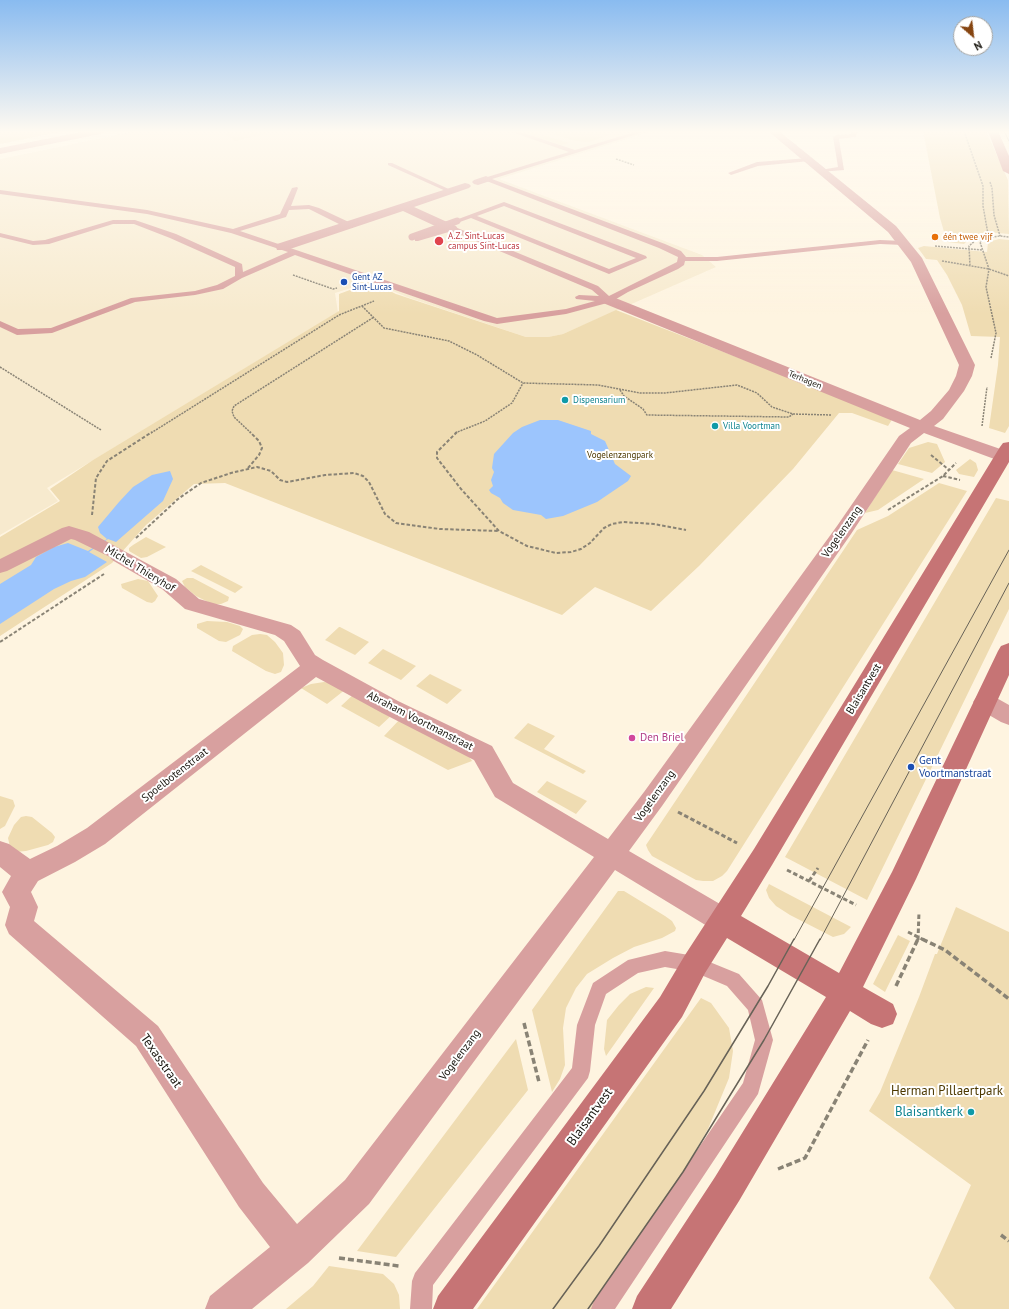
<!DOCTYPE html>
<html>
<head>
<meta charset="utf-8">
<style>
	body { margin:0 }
	#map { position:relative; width:1009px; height:1309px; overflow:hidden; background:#fef4e0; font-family:"PT Sans",sans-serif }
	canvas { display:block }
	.north { position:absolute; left:953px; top:16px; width:40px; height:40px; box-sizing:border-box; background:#fff; border:1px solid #a3a29f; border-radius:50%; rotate:152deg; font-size:11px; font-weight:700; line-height:16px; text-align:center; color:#1a1710 }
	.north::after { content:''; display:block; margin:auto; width:14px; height:18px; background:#864511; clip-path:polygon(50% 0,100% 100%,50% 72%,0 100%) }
</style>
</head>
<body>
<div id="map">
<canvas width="1009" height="1309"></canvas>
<div class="north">N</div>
</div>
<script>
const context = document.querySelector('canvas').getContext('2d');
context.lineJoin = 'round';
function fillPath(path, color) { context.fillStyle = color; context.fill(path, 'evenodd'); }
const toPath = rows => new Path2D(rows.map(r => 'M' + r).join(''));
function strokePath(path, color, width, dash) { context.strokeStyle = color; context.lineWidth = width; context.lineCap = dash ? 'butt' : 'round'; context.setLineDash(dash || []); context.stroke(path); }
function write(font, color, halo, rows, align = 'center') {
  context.font = font + ' "PT Sans",sans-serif'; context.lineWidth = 4; context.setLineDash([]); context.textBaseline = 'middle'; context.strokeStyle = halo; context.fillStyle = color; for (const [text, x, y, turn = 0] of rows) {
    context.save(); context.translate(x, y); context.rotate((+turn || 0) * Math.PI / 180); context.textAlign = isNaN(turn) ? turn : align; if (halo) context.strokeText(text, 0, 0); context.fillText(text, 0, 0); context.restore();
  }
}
fillPath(toPath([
	[136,131,653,131,499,179,702,255,716,267,563,334,548,337,526,337,407,297,381,286,357,286,335,293,338,312,47,488,58,501,0,535,0,159]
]), '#f7eace');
fillPath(toPath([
	[0,131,65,131,0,144],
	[221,131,279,131,235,141],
	[518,131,530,131,569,143,562,145],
	[544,131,600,131,610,135,589,142,584,142,572,140],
	[923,131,986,131,1008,180,1009,234,986,232,985,234,968,240,964,244,947,242,940,218],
	[999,239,1009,240,1009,426,1005,433,989,428,998,365,1000,337,971,336,962,305,947,275,937,260,926,259,918,248,924,246,987,252,988,242],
	[358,287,382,287,396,294,526,337,548,337,563,334,616,310,893,418,888,426,852,413,839,413,793,469,699,566,651,611,595,587,562,615,225,483,194,484,146,525,112,563,0,636,0,537,60,501,50,489,93,460,339,311,339,294],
	[928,442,937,444,945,462,932,473,898,464,909,448],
	[970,459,976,463,978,470,974,477,959,474,956,470],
	[892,470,924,479,878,510,865,513],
	[939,483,967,491,727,871,722,876,713,881,703,881,696,880,652,856,648,850,646,845,857,530,888,516],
	[996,498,1009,501,1009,609,867,900,785,857],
	[146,537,166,547,147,557,141,558,129,551,129,548,133,545],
	[201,565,243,587,235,593,191,571],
	[187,578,193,578,229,597,228,601,221,604,212,604,196,596,185,587,182,581],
	[138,579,148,581,158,596,155,601,152,603,147,602,122,588,121,584],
	[207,621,227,622,240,626,243,629,240,635,226,642,219,641,197,628,197,624],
	[339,627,340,627,369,642,355,655,325,640],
	[260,634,267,635,275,642,283,653,284,665,281,672,275,674,266,671,232,651,233,646,252,635],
	[383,649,416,666,401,680,368,663],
	[430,674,462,690,447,704,416,686],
	[324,682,335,683,346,689,327,704,301,688,311,684],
	[355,693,393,714,379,727,341,706],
	[401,718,466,752,472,761,448,770,384,736],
	[528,723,555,736,544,749,586,771,583,774,514,738],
	[547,781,587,801,576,814,537,792],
	[0,796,13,800,15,806,5,826,0,829],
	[26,816,32,817,52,833,55,837,53,842,48,845,26,851,15,852,10,847,8,838,14,825,21,817],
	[769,884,851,927,844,934,833,937,790,915,776,906,769,898,766,890],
	[618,891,624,891,665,916,672,921,676,928,675,931,662,938,634,947,613,958,587,974,576,988,566,1008,563,1028,565,1065,560,1079,552,1092,532,1010],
	[956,907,1009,932,1009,1309,955,1309,929,1278,971,1185,869,1111,880,1092,919,997,935,954,937,954],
	[898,935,910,941,885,992,873,984],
	[646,987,654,988,606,1056,604,1049,607,1020,619,1005,630,994],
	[701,998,711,1003,729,1028,733,1051,729,1078,708,1129,683,1172,596,1309,477,1309],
	[516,1039,528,1090,396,1257,357,1251],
	[329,1266,383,1274,394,1284,399,1295,400,1309,286,1309,313,1286]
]), '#efdcb2');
fillPath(toPath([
	[540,420,558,420,591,431,591,434,605,441,615,464,631,476,628,481,597,502,563,516,546,519,541,515,513,510,503,503,500,498,491,493,489,490,493,486,491,480,494,472,492,468,494,454,513,433,522,427],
	[170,471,173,479,163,501,116,542,108,539,89,552,107,562,85,577,71,581,54,589,0,624,0,584,31,565,36,557,54,547,68,543,88,551,107,539,100,533,98,527,119,502,133,487,152,475]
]), '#9cc5fd');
strokePath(toPath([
	[964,131,983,186,983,206,988,234,977,239,969,246,970,266],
	[616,159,634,165],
	[990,182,992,188,994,215,1000,236],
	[935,246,982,250],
	[942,261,989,269,1009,276],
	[293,275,333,289,337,288],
	[362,306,384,328,449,341,477,355,523,383,598,385,640,393,665,393,737,385,757,393,772,407,793,414,831,415],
	[991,358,996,333,986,287,989,269,980,242,987,238,1000,236,1009,237],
	[0,367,101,430],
	[620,390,624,396,643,409,647,415,789,417,793,414],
	[982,426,987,387],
	[151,433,339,315,374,301],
	[251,433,234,417,232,411,234,406,374,317],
	[455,433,485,421,512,403,523,383]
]), '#898375', 1.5, [2, 1]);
strokePath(toPath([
	[457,432,437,452,437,458,461,489,499,531,527,546,556,553,571,552,581,549,590,543,604,528,612,524,623,522,654,524,686,530],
	[931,455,949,470],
	[248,468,259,455,262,448,259,441,250,432],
	[943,476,960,480],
	[888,510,943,476,956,463],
	[92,515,96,478,107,461,152,432],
	[136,538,178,499,201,483,231,473,257,467,271,471,280,480,287,482,325,475,354,473,363,476,369,482,385,514,396,523,440,529,499,531],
	[0,642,104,574]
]), '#898375', 2, [3.5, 2]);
strokePath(toPath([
	[678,812,737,843],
	[787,870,856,905],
	[809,881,818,868],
	[908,932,924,940],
	[918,940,919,912]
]), '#898375', 3, [4.5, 2.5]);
strokePath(toPath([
	[922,939,945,950,1009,999],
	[896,986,918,939],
	[524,1023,539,1082],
	[778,1169,805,1158,868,1040],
	[1001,1235,1009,1241],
	[339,1258,399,1266]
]), '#898375', 3.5, [6, 3]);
fillPath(toPath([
	[509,131,518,131,575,150,638,131,647,131,492,179,665,244,681,251,686,257,717,257,880,240,903,241,907,243,903,245,880,244,717,261,685,261,684,265,678,269,628,292,611,302,566,314,497,324,484,321,295,255,242,278,223,289,195,295,135,302,52,333,17,335,0,327,0,321,18,329,51,328,131,298,195,291,217,285,235,276,235,267,170,238,134,224,113,224,49,244,33,245,0,237,0,233,33,241,45,240,113,220,135,220,176,234,242,264,243,272,288,252,231,233,147,214,0,194,0,190,147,210,233,229,280,214,292,188,297,187,298,188,291,206,309,205,319,208,353,224,353,228,347,228,309,209,289,210,286,217,240,231,497,318,566,309,595,301,576,299,575,297,579,295,599,296,592,290,452,231,418,241,415,241,415,237,449,227,455,227,598,286,609,296,677,262,678,257,659,248,484,180,484,178,569,152,509,131],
	[852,131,858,131,856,137,839,139,844,170,820,172,820,170,838,167,833,137,836,135,851,134,852,131],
	[808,158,810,159,810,161,758,166,731,175,728,173,757,162,808,158],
	[388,163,392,163,453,191,448,192,388,165,388,163],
	[504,202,646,256,647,258,609,274,471,218,457,223,453,221,504,202],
	[504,206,636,258,609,269,477,216,504,206],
	[665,951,695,956,739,974,762,1000,773,1040,758,1094,615,1309,591,1309,594,1301,743,1083,755,1040,748,1010,727,986,694,972,665,967,638,973,606,994,595,1025,590,1071,588,1078,433,1285,432,1309,410,1309,412,1281,415,1273,572,1068,577,1025,593,983,628,960,665,951]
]), '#d8a09f');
fillPath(toPath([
	[768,131,779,131,896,226,922,258,975,365,972,376,964,391,943,419,934,426,1009,452,1009,460,1003,461,997,460,924,433,911,443,851,534,662,806,629,851,732,911,736,920,732,929,722,932,712,929,615,870,369,1204,308,1263,252,1309,205,1309,210,1296,270,1247,239,1207,136,1046,9,934,5,925,10,907,2,892,11,876,0,867,0,841,9,844,30,859,57,846,87,828,300,666,284,641,275,635,185,609,162,589,112,560,110,557,75,540,71,539,7,571,0,573,0,559,62,528,69,526,89,532,176,579,199,599,291,625,300,631,315,655,323,660,398,701,492,746,513,783,608,839,644,792,837,526,899,436,910,428,603,303,601,300,603,297,608,296,613,297,920,420,931,411,949,390,956,376,959,365,911,262,888,232,768,131],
	[316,677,382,713,474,760,495,797,594,857,345,1180,297,1224,263,1183,158,1026,34,921,38,907,31,892,38,881,75,862,105,844,316,677],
	[486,176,492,179,490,181,478,185,474,184,472,182,474,180,486,176],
	[465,183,469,184,471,186,469,188,414,207,456,226,458,229,456,232,448,232,403,211,287,250,277,250,276,247,277,244,465,183],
	[985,694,993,696,1009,705,1009,725,1001,722,977,708,973,702,977,696,985,694]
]), '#d8a09f');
fillPath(toPath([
	[86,131,106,131,101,134,0,154,0,148,86,131]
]), '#d8a09f');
fillPath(toPath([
	[988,131,998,131,1009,156,1009,174,1003,171,988,131],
	[1009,442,1009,462,772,865,741,916,839,973,892,872,998,651,1001,646,1009,643,1009,675,916,879,863,987,893,1004,897,1014,893,1024,882,1028,871,1024,850,1011,739,1201,671,1309,632,1309,637,1296,715,1177,826,997,727,938,705,973,682,1017,473,1309,433,1309,438,1296,660,997,685,955,754,849,1000,447,1003,443,1009,442]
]), '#c67475');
strokePath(toPath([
	[1004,131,1009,141],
	[794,940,1009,550],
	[820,940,1009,583]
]), '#676257', 1);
strokePath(toPath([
	[553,1309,599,1246,704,1091,768,986,794,939],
	[588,1309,683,1172,764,1040,820,939]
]), '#676257', 1.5);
strokePath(toPath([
	[412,237,457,221]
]), '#d8a09f', 7);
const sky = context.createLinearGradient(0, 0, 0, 314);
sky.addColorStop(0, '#89bbf0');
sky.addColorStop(0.42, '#fffaf1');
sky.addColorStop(1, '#fffaf100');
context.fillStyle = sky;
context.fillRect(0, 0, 1009, 314);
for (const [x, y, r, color] of [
	[935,237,4,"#e8710a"],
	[439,241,5,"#e0444e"],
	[344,282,4,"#1a4fb4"],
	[565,400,4,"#0f9aa8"],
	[715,426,4,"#0f9aa8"],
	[632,738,4,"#d1479c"],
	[911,767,4,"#1a4fb4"],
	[971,1112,4,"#0f9aa8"]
]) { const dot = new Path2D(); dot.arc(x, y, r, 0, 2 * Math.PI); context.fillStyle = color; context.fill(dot); strokePath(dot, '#fff', 1.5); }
write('9px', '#be3a42', '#fff', [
	["A.Z. Sint-Lucas",448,236],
	["campus Sint-Lucas",448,246]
], 'left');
write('9px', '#c56008', '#fff', [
	["één twee vijf",943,237]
], 'left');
write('9px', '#164399', '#fff', [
	["Gent AZ",352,277],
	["Sint-Lucas",352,287]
], 'left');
write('9px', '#1a1710', '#fff', [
	["Terhagen",805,380,22]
]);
write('9px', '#0d838f', '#fff', [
	["Dispensarium",573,400],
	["Villa Voortman",723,426]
], 'left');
write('9px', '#4d3900', '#fff', [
	["Vogelenzangpark",620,455]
]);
write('11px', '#1a1710', '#fff', [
	["Vogelenzang",842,532,-55],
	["Michel Thieryhof",140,569,31],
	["Blaisantvest",864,689,-59],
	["Abraham Voortmanstraat",420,721,27],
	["Spoelbotenstraat",175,775,-38],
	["Vogelenzang",655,796,-54],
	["Vogelenzang",460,1055,-53]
]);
write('11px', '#b23c85', '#fff', [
	["Den Briel",640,738]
], 'left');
write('11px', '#164399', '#fff', [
	["Gent",919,761],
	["Voortmanstraat",919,774]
], 'left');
write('13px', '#1a1710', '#fff', [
	["Texasstraat",161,1061,55],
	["Blaisantvest",590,1117,-54]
]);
write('13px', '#4d3900', '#fff', [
	["Herman Pillaertpark",947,1091]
]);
write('13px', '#0d838f', '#fff', [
	["Blaisantkerk",963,1112]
], 'right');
</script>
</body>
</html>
